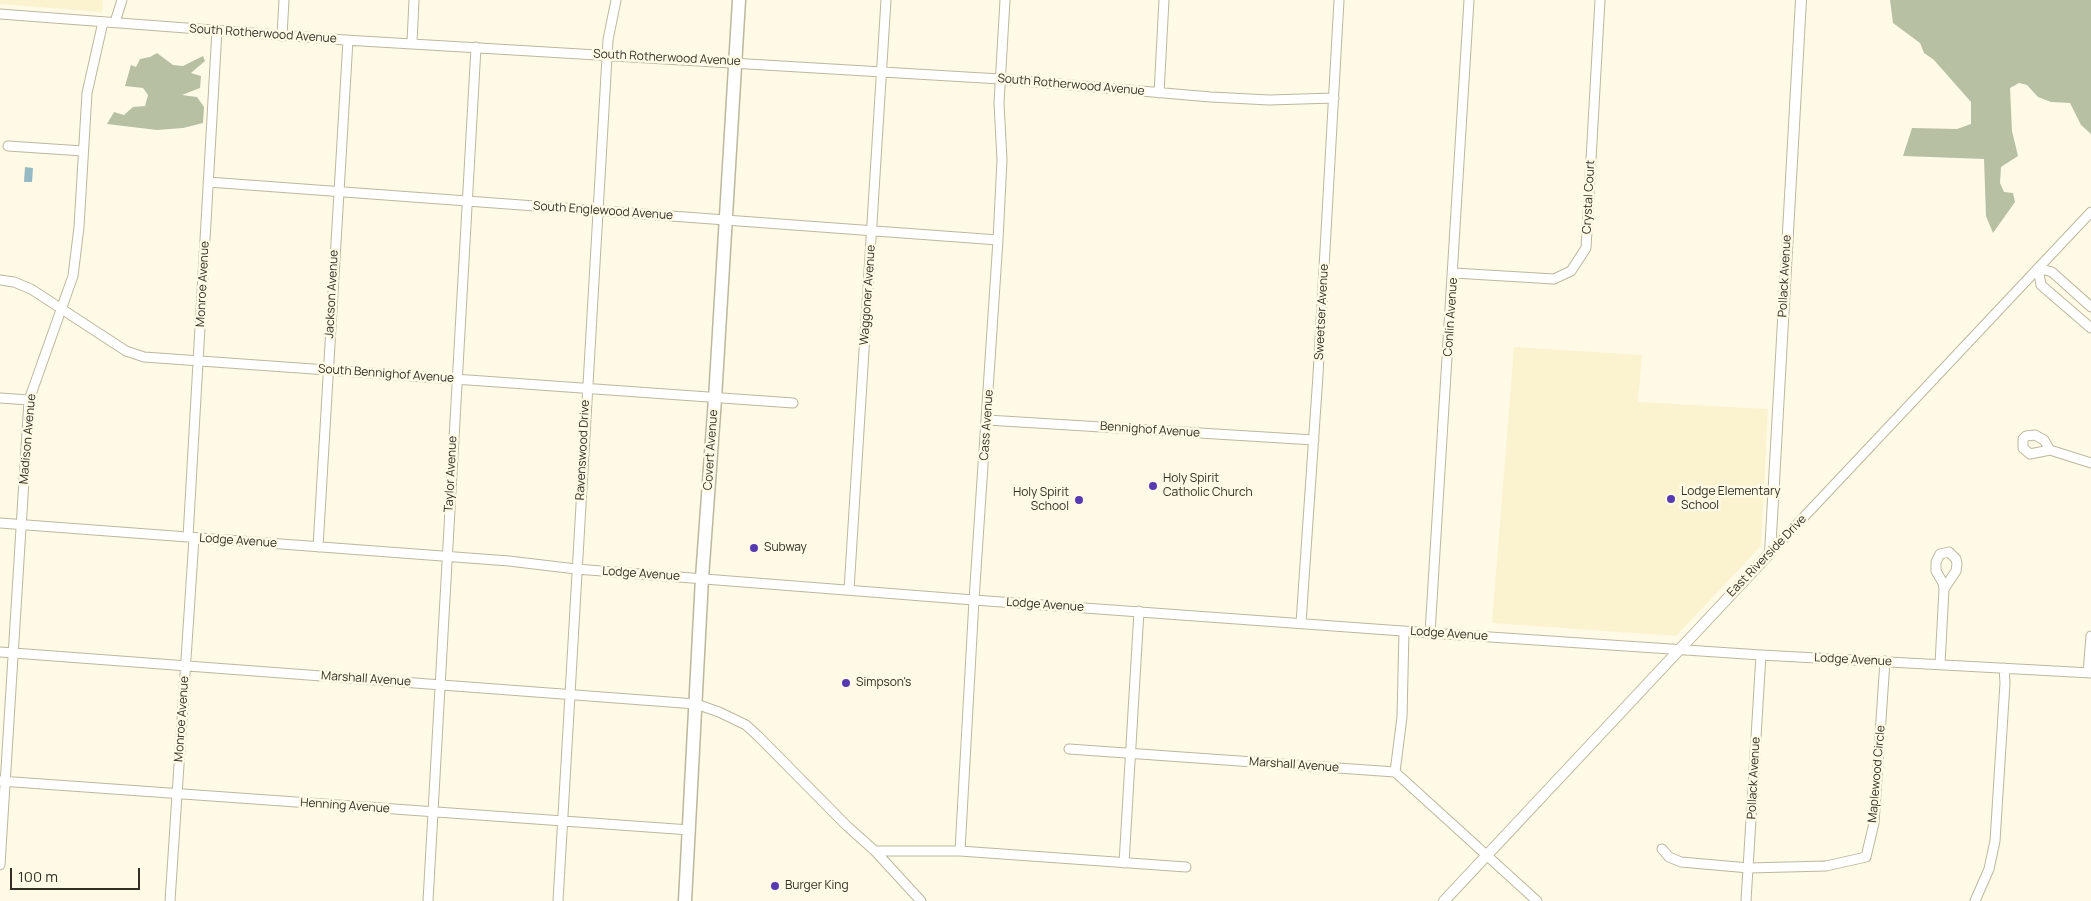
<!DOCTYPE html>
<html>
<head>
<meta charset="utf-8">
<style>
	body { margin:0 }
	#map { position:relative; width:2091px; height:901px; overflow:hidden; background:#fffae5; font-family:Manrope,sans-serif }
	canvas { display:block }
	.scale { position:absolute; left:10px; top:868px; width:130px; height:22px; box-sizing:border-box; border:2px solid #322f25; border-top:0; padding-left:6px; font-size:15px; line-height:18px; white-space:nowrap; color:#322f25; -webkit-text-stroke:4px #fffae5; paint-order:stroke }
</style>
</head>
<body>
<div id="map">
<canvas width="2091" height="901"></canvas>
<div class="scale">100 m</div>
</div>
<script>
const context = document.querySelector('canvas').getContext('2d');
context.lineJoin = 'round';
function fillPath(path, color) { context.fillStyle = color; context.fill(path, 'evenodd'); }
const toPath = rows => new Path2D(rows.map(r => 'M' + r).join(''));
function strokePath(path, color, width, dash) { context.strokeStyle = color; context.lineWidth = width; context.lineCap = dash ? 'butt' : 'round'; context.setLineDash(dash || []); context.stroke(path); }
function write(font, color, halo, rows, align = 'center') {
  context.font = font + ' Manrope,sans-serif'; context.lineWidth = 5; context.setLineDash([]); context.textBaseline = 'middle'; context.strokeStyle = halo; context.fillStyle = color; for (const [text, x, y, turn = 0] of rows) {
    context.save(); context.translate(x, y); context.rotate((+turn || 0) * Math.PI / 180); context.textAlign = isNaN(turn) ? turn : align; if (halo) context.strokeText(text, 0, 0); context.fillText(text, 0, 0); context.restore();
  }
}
fillPath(toPath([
	[0,0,103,0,102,12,0,4],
	[1514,347,1642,355,1638,402,1768,409,1761,546,1676,636,1492,623]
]), '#fbf2d0');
fillPath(toPath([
	[1890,0,2091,0,2091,134,2081,125,2070,103,2051,102,2038,97,2027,85,2019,83,2010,88,2012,131,2018,156,2001,167,2000,183,2004,192,2013,193,2015,202,1993,233,1986,216,1984,159,1903,156,1912,128,1957,129,1971,124,1971,102,1934,60,1924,53,1920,43,1893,23],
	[157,53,173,65,183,66,203,56,205,61,191,73,201,76,200,88,182,95,197,97,204,107,203,123,183,128,157,130,107,124,114,112,124,115,133,107,145,106,148,95,143,88,125,86,131,65,136,67,140,59,150,57]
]), '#b7c0a3');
fillPath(toPath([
	[25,167,33,168,32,182,24,182]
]), '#96bac3');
const minor = toPath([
	[0,14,345,40,1000,79,1211,97,1269,100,1334,98],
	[115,22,122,0],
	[282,36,284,0],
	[412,42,414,0],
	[1159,93,1164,0],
	[8,146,83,151],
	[208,182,998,240],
	[1454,273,1554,279,1571,271,1586,248,1600,0],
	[0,280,14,282,31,289,126,351,144,357,793,403],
	[2091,307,2052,272,2038,268,2041,285,2091,328],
	[0,398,29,400],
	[987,420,1314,440],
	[2050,450,2030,454,2023,448,2023,439,2026,436,2035,435,2044,440,2050,450,2091,463],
	[0,523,509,561,576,569,974,600,1430,633,1761,655,2091,673],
	[188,537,217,30],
	[318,547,348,40],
	[1770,553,2091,212],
	[849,590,886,0],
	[1301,623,1318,375,1339,0],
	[1430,633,1469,0],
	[0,652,696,704,719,712,746,725,759,737,847,826,875,851,921,901],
	[1940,664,1944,589,1956,571,1957,564,1956,559,1949,552,1940,554,1936,562,1936,571,1943,583,1944,589],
	[2088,673,2091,636],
	[1069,749,1395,772,1537,901],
	[1395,772,1402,717,1404,631],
	[0,781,690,830],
	[1662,849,1669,857,1681,862,1749,868,1826,866,1866,857,1874,823,1885,661],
	[875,851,960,851,1186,867],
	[960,851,974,600,998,240,1002,160,999,103,1005,0],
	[1124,863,1139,611],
	[0,865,29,400,73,276,79,227,87,93,103,22],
	[170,901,194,538],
	[428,901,476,47],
	[558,901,608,40,616,0],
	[1746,901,1761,655],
	[1975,901,1989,869,1995,841,2005,683,2004,668]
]);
const tertiary = toPath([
	[1444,901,1770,553,1801,0]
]);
const secondary = toPath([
	[685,901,702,578,715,399,739,0]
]);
strokePath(minor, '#bdb79e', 11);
strokePath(tertiary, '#bdb79e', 12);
strokePath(secondary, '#bdb79e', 15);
strokePath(minor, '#fff', 9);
strokePath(tertiary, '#fff', 10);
strokePath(secondary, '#fff', 12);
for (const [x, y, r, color] of [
	[1153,486,5,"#573ab2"],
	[1671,499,5,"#573ab2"],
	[1079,500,5,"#573ab2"],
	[754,548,5,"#573ab2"],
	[846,683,5,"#573ab2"],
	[775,886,5,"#573ab2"]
]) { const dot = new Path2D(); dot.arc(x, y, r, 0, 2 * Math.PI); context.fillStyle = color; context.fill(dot); strokePath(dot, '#fffae5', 2); }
write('12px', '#322f25', '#fffae5', [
	["South Rotherwood Avenue",263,34,4],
	["South Rotherwood Avenue",667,58,3],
	["South Rotherwood Avenue",1071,85,5],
	["Crystal Court",1589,197,-87],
	["South Englewood Avenue",603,211,4],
	["Pollack Avenue",1785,276,-87],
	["Monroe Avenue",203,284,-87],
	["Jackson Avenue",332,294,-87],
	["Waggoner Avenue",868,295,-86],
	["Sweetser Avenue",1322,312,-87],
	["Conlin Avenue",1451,317,-86],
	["South Bennighof Avenue",386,374,4],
	["Cass Avenue",987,425,-86],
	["Bennighof Avenue",1150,430,4],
	["Madison Avenue",28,439,-85],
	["Ravenswood Drive",583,450,-87],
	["Covert Avenue",711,450,-86],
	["Taylor Avenue",451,474,-87],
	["Lodge Avenue",238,541,4],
	["East Riverside Drive",1767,556,-46],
	["Lodge Avenue",641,574,4],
	["Lodge Avenue",1045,605,4],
	["Lodge Avenue",1449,634,4],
	["Lodge Avenue",1853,660,3],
	["Marshall Avenue",366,679,4],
	["Monroe Avenue",182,719,-86],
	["Marshall Avenue",1294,765,4],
	["Maplewood Circle",1877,774,-85],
	["Pollack Avenue",1754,778,-87],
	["Henning Avenue",345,806,4]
]);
write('12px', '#322f25', '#fffae5', [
	["Holy Spirit",1163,479],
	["Catholic Church",1163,493],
	["Lodge Elementary",1681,492],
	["School",1681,506],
	["Holy Spirit",1069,493,"right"],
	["School",1069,507,"right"],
	["Subway",764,548],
	["Simpson's",856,683],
	["Burger King",785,886]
], 'left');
</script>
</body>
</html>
